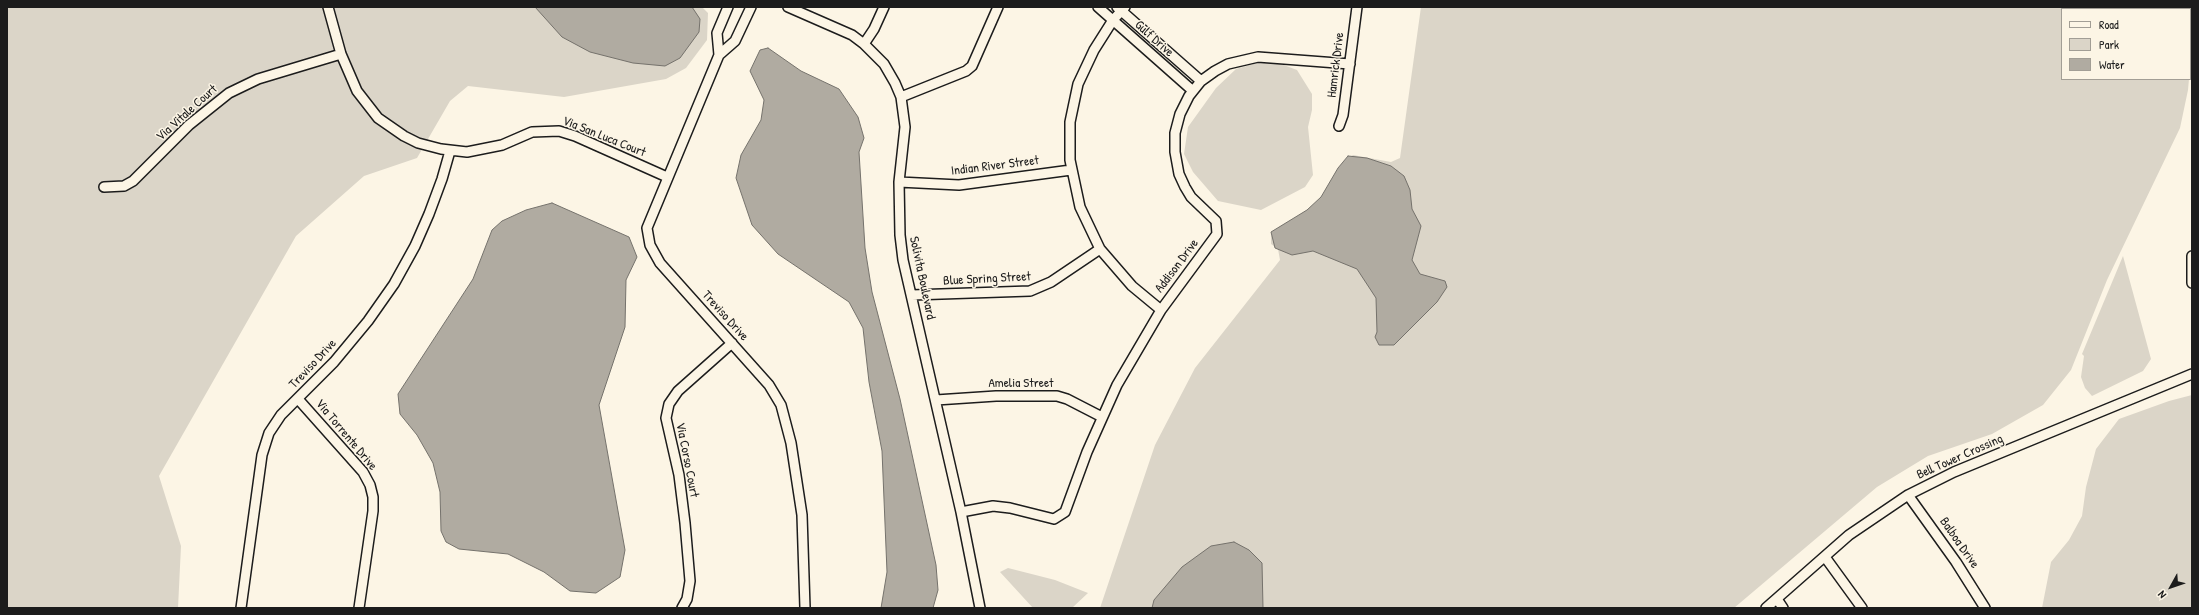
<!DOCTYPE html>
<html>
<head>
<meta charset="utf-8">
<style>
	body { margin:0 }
	#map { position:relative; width:2199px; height:615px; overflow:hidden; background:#fcf5e5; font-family:"Patrick Hand",sans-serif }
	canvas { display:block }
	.frame { position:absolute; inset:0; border:8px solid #1c1c1c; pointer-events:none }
	.legend { position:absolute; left:2061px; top:8px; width:130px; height:72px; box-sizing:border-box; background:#fcf5e5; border:1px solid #a29e95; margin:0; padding:5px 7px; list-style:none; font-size:12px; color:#1c1c1c }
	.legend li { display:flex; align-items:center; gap:8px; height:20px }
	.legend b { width:20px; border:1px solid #a29e95 }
	.north { position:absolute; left:2151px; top:567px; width:40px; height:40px; -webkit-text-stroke:3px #fcf5e5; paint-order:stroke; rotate:230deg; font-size:11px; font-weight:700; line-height:16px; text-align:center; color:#1c1c1c }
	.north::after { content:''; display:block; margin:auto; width:14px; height:18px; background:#1c1c1c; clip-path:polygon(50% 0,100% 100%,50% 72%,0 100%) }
</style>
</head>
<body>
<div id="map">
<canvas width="2199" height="615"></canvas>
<div class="frame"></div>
<ul class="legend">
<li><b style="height:5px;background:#fcf5e5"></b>Road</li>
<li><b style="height:11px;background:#dbd5c8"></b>Park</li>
<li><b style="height:11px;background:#b0aba1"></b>Water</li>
</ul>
<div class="north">N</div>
</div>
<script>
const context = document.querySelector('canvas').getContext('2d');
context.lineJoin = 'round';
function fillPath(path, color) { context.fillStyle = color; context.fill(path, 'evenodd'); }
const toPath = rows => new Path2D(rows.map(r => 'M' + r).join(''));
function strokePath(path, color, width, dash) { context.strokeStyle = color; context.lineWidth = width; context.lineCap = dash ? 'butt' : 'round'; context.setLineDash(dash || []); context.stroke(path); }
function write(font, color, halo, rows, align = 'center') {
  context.font = font + ' "Patrick Hand",sans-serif'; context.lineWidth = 3; context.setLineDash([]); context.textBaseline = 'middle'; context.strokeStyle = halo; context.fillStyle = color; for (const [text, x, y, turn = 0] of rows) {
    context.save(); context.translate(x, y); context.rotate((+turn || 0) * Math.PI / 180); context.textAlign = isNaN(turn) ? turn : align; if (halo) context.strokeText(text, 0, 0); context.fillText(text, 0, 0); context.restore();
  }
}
fillPath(toPath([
	[7,7,702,7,708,13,707,40,686,68,666,79,564,97,468,86,450,101,417,158,364,176,296,236,159,476,181,546,178,608,7,608],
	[1421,7,2190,7,2190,21,2190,9,2062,9,2062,79,2189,79,2188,90,2180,128,2107,280,2071,370,2043,405,1992,434,1928,456,1877,487,1734,608,1100,608,1155,445,1195,368,1280,260,1278,249,1271,244,1271,236,1279,227,1312,208,1330,187,1345,161,1353,155,1391,162,1400,158],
	[1264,61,1281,64,1297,70,1312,94,1312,110,1308,127,1313,175,1305,187,1261,210,1218,201,1193,172,1184,154,1188,127,1216,88,1236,69],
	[2123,256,2151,359,2143,371,2092,396,2085,388,2081,377,2084,356,2082,354],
	[2192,395,2192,608,2042,608,2051,562,2069,540,2082,516,2086,487,2096,449,2119,419,2169,401],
	[1008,568,1055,580,1088,593,1072,608,1033,608,1000,572]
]), '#dbd5c8');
const water = toPath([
	[535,7,692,7,700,19,699,32,680,58,665,66,633,63,590,52,562,37,535,7],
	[768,48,801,71,839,89,858,117,864,138,859,152,865,248,872,292,900,399,936,565,938,590,933,608,881,608,887,572,882,451,869,382,863,328,849,302,778,254,752,225,736,178,741,155,761,120,764,100,750,71,760,50,768,48],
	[1348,156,1367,158,1391,166,1404,176,1410,190,1412,209,1421,226,1412,260,1420,274,1445,281,1447,287,1437,302,1394,345,1379,345,1375,337,1377,332,1376,298,1357,269,1313,251,1292,255,1275,248,1271,232,1307,210,1321,197,1338,168,1348,156],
	[552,203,629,237,637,257,626,280,625,327,599,405,625,550,620,577,596,593,570,591,544,572,508,554,459,549,446,542,441,531,440,492,433,463,417,435,400,414,398,394,473,279,492,230,502,221,526,210,552,203],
	[1234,542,1249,550,1262,563,1263,608,1152,608,1154,600,1182,567,1211,546,1234,542]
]);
fillPath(water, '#b0aba1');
strokePath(water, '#75726c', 1);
const minor = toPath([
	[328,7,341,54,357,91,378,118,404,136,418,143,441,149,467,152,502,145,532,132,559,131,575,136,667,177],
	[728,7,717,33,719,55,647,228,650,245,660,263,769,385,781,405,791,443,802,515,805,608],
	[788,7,852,35,864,44,884,64,895,83,901,97,905,127,899,182,900,235,903,260,961,512,980,608],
	[1098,7,1193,91],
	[1117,7,1201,81],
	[1125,7,1113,20,1094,50,1078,84,1070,122,1070,160,1080,207,1100,249,1132,286,1161,310],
	[864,44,874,29,884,7],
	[719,55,735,41,751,7],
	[901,97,966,71,972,66,998,7],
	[1339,126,1343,115,1357,7],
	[899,182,959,185,1071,170],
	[104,187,124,186,133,181,189,125,229,93,258,79,341,54],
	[2192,256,2192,283],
	[912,295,1030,291,1051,282,1100,249],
	[298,399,363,472,370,485,373,497,373,511,359,608],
	[936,400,996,396,1057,396,1067,399,1102,417],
	[1908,495,1956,562,1985,608],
	[961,512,993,506,1010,508,1054,519,1065,512,1087,452,1117,385,1161,310,1217,234,1216,221,1191,197,1185,187,1179,174,1175,152,1175,133,1180,114,1189,96,1201,81,1215,71,1228,64,1258,57,1350,64],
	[1825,557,1862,608],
	[1777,599,1783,608],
	[241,608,262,455,269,433,281,415,334,362,368,321,394,284,415,246,429,214,442,179,450,151],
	[682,608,687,599,690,581,685,523,679,475,666,418,669,404,678,391,732,343],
	[1766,608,1849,535,1908,495,1954,472,2192,374]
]);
strokePath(minor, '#1c1c1c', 12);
strokePath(minor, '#fcf5e5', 9);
write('13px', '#1c1c1c', '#fcf5e5', [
	["Gulf Drive",1154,39,42],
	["Hamrick Drive",1336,65,-83],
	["Via Vitale Court",187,113,-42],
	["Via San Luca Court",604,137,22],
	["Indian River Street",995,166,-7],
	["Addison Drive",1177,266,-53],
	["Solivita Boulevard",922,278,78],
	["Blue Spring Street",987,279,-3],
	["Treviso Drive",725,316,48],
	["Treviso Drive",313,364,-47],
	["Amelia Street",1021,384],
	["Via Torrente Drive",346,435,50],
	["Bell Tower Crossing",1960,457,-24],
	["Via Corso Court",687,460,79],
	["Balboa Drive",1959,543,55]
]);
</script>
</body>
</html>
